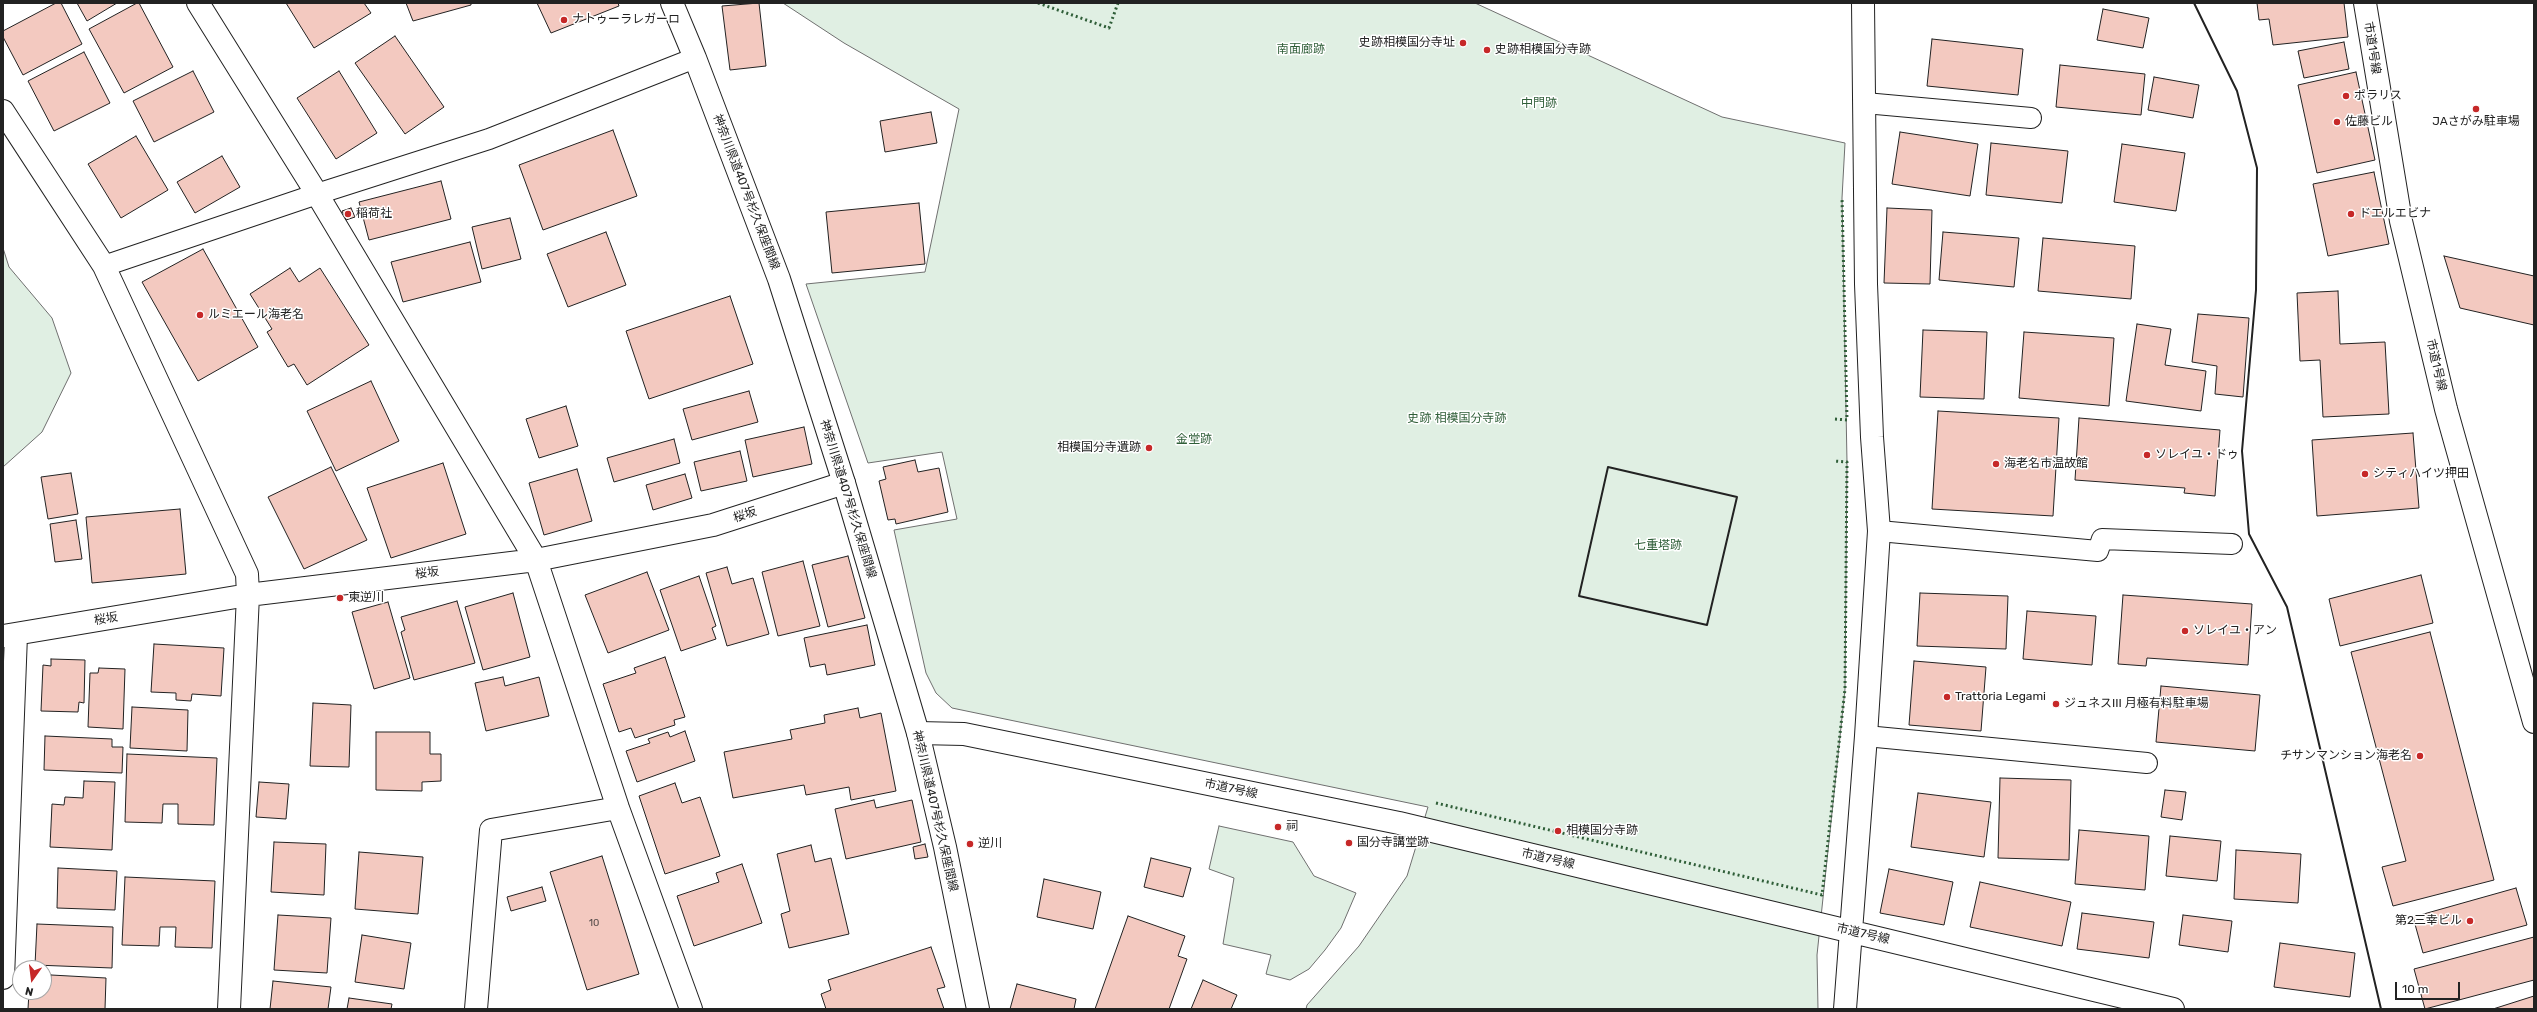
<!DOCTYPE html>
<html>
<head>
<meta charset="utf-8">
<style>
	body { margin:0 }
	#map { position:relative; width:2537px; height:1012px; overflow:hidden; background:#fff; font-family:Rubik,sans-serif }
	canvas { display:block }
	.frame { position:absolute; inset:0; border:4px solid #222; pointer-events:none }
	.north { position:absolute; left:12px; top:960px; width:40px; height:40px; box-sizing:border-box; background:#fff; border:1px solid #a7a7a7; border-radius:50%; rotate:194deg; font-size:11px; font-weight:700; line-height:16px; text-align:center; color:#222 }
	.north::after { content:''; display:block; margin:auto; width:14px; height:18px; background:#c62828; clip-path:polygon(50% 0,100% 100%,50% 72%,0 100%) }
	.scale { position:absolute; left:2395px; top:982px; width:65px; height:18px; box-sizing:border-box; border:2px solid #222; border-top:0; padding-left:5px; font-size:12px; line-height:14px; white-space:nowrap; color:#222; -webkit-text-stroke:3px #fff; paint-order:stroke }
</style>
</head>
<body>
<div id="map">
<canvas width="2537" height="1012"></canvas>
<div class="frame"></div>
<div class="north">N</div>
<div class="scale">10 m</div>
</div>
<script>
const context = document.querySelector('canvas').getContext('2d');
context.lineJoin = 'round';
function fillPath(path, color) { context.fillStyle = color; context.fill(path, 'evenodd'); }
const toPath = rows => new Path2D(rows.map(r => 'M' + r).join(''));
function strokePath(path, color, width, dash) { context.strokeStyle = color; context.lineWidth = width; context.lineCap = dash ? 'butt' : 'round'; context.setLineDash(dash || []); context.stroke(path); }
function write(font, color, halo, rows, align = 'center') {
  context.font = font + ' Rubik,"Noto Sans JP",sans-serif'; context.lineWidth = 3; context.setLineDash([]); context.textBaseline = 'middle'; context.strokeStyle = halo; context.fillStyle = color; for (const [text, x, y, turn = 0] of rows) {
    context.save(); context.translate(x, y); context.rotate((+turn || 0) * Math.PI / 180); context.textAlign = isNaN(turn) ? turn : align; if (halo) context.strokeText(text, 0, 0); context.fillText(text, 0, 0); context.restore();
  }
}
const green = toPath([
	[783,3,1475,3,1722,117,1845,143,1842,198,1847,462,1845,689,1817,955,1818,1009,1306,1009,1307,1005,1359,946,1407,876,1428,807,952,708,936,693,926,673,894,530,957,519,942,452,868,463,806,284,925,272,959,109,844,43,783,3],
	[3,248,9,267,52,318,71,373,42,432,3,467,3,248],
	[1219,826,1293,842,1314,876,1356,893,1341,928,1325,950,1309,969,1290,980,1266,974,1271,955,1223,944,1234,878,1209,869,1219,826]
]);
fillPath(green, '#e0efe3');
strokePath(green, '#6f6f6f', 1);
const building = toPath([
	[56,3,61,3,82,44,23,75,3,37,3,31,56,3],
	[77,3,117,3,87,21,77,3],
	[137,3,139,3,173,67,124,93,89,29,137,3],
	[286,3,364,3,371,13,314,48,286,3],
	[406,3,471,3,471,5,413,21,406,3],
	[537,3,618,3,619,6,551,33,537,3],
	[759,3,766,66,730,70,722,6,759,3],
	[2257,3,2344,3,2348,37,2273,45,2269,19,2259,20,2257,3],
	[2103,9,2149,18,2143,48,2097,40,2103,9],
	[395,36,444,107,405,134,355,63,395,36],
	[1932,39,2023,49,2018,95,1927,86,1932,39],
	[2344,42,2349,69,2304,78,2298,51,2344,42],
	[84,52,110,103,54,131,28,81,84,52],
	[2060,65,2145,74,2141,115,2056,107,2060,65],
	[193,71,214,112,154,142,133,101,193,71],
	[339,71,377,133,336,159,297,98,339,71],
	[2356,72,2375,160,2317,173,2298,85,2356,72],
	[2154,77,2199,85,2193,118,2148,110,2154,77],
	[931,112,937,143,885,152,880,121,931,112],
	[613,130,637,196,543,230,519,165,613,130],
	[1900,132,1978,144,1970,196,1892,184,1900,132],
	[136,136,168,190,121,218,88,164,136,136],
	[1991,143,2068,151,2062,203,1986,195,1991,143],
	[2122,144,2185,153,2176,211,2114,202,2122,144],
	[222,156,240,187,195,213,177,182,222,156],
	[2374,172,2389,244,2328,256,2313,184,2374,172],
	[441,181,451,219,369,240,359,202,441,181],
	[919,203,925,264,832,273,826,212,919,203],
	[351,208,355,217,346,220,342,211,351,208],
	[1887,208,1932,210,1930,284,1884,283,1887,208],
	[510,218,521,259,482,269,472,227,510,218],
	[606,232,626,285,568,307,547,254,606,232],
	[1943,232,2019,238,2014,287,1939,280,1943,232],
	[2043,238,2135,246,2131,299,2038,291,2043,238],
	[470,242,481,282,403,302,391,262,470,242],
	[203,249,258,347,198,381,142,282,203,249],
	[2444,256,2534,276,2534,325,2460,308,2444,256],
	[290,268,299,282,320,268,369,345,307,385,294,364,288,367,267,332,272,329,250,294,290,268],
	[2338,291,2340,344,2385,342,2389,414,2323,417,2320,360,2300,361,2297,293,2338,291],
	[730,296,753,364,649,399,626,331,730,296],
	[2198,314,2249,318,2243,397,2215,394,2217,366,2192,362,2198,314],
	[2137,324,2171,329,2165,365,2206,371,2201,411,2126,401,2137,324],
	[1923,330,1987,332,1984,399,1920,397,1923,330],
	[2024,332,2114,338,2109,406,2019,398,2024,332],
	[371,381,399,441,336,471,307,411,371,381],
	[749,391,758,422,692,440,683,409,749,391],
	[566,406,578,446,539,458,526,419,566,406],
	[1938,411,2059,418,2053,516,1932,509,1938,411],
	[2079,418,2220,430,2215,496,2184,493,2185,488,2075,480,2079,418],
	[804,427,812,464,753,477,745,440,804,427],
	[2413,433,2419,508,2317,516,2312,440,2413,433],
	[674,439,680,463,614,482,607,458,674,439],
	[740,451,747,481,701,491,694,462,740,451],
	[915,460,918,472,939,468,948,512,896,524,895,519,888,520,879,481,886,479,883,467,915,460],
	[443,463,466,534,391,558,367,488,443,463],
	[331,467,367,540,304,569,268,497,331,467],
	[577,469,592,521,544,535,529,483,577,469],
	[71,473,78,514,48,519,41,477,71,473],
	[685,474,692,498,653,510,646,485,685,474],
	[180,509,186,574,92,583,86,517,180,509],
	[76,520,82,559,55,562,50,524,76,520],
	[848,556,865,618,828,627,812,565,848,556],
	[803,561,820,626,778,636,762,572,803,561],
	[727,567,732,584,753,578,769,634,727,646,706,573,727,567],
	[647,572,669,630,608,653,585,595,647,572],
	[2421,575,2433,623,2340,646,2329,599,2421,575],
	[699,576,716,626,712,628,716,639,681,651,660,590,699,576],
	[513,593,530,657,483,670,465,607,513,593],
	[1920,593,2008,596,2006,649,1917,646,1920,593],
	[2123,595,2252,604,2248,665,2147,658,2146,666,2118,664,2123,595],
	[457,601,475,663,414,680,401,632,405,630,401,617,457,601],
	[388,602,410,678,374,689,352,612,388,602],
	[2027,611,2096,616,2092,665,2023,659,2027,611],
	[867,625,875,665,827,675,825,664,810,667,804,638,867,625],
	[2430,632,2494,880,2393,906,2382,867,2406,861,2351,652,2430,632],
	[154,644,224,648,221,696,192,694,191,701,176,700,176,693,151,692,154,644],
	[665,657,685,717,674,720,675,725,635,738,631,728,619,732,603,684,636,673,634,668,665,657],
	[51,659,85,660,84,703,79,702,78,712,41,711,43,665,51,666,51,659],
	[1914,661,1986,667,1981,731,1909,725,1914,661],
	[99,668,125,669,123,729,88,727,90,673,98,673,99,668],
	[503,677,505,686,539,677,549,716,486,731,475,683,503,677],
	[2161,686,2260,695,2255,751,2156,742,2161,686],
	[313,703,351,705,349,767,310,766,313,703],
	[132,707,188,710,187,751,130,748,132,707],
	[858,708,860,718,881,713,896,791,851,800,849,787,806,795,804,785,733,798,724,752,792,739,790,730,825,723,824,715,858,708],
	[685,731,695,761,637,782,626,751,650,743,648,739,668,732,670,737,685,731],
	[376,732,430,732,430,754,441,754,441,781,422,782,422,791,376,790,376,732],
	[45,736,112,739,112,747,123,747,122,773,44,770,45,736],
	[127,754,217,758,214,825,178,824,178,804,163,804,162,823,125,822,127,754],
	[2000,778,2071,780,2069,860,1998,858,2000,778],
	[84,781,115,782,112,850,50,847,52,804,64,805,65,797,83,798,84,781],
	[259,782,289,784,286,819,256,817,259,782],
	[675,783,682,803,700,797,720,856,665,874,639,796,675,783],
	[2165,790,2186,792,2182,820,2161,817,2165,790],
	[1918,793,1991,802,1984,857,1911,847,1918,793],
	[874,800,876,808,912,800,921,842,846,859,835,809,874,800],
	[2079,830,2149,836,2145,890,2075,884,2079,830],
	[2170,836,2221,841,2217,881,2166,876,2170,836],
	[274,842,326,844,324,895,271,892,274,842],
	[925,844,928,857,915,859,913,847,925,844],
	[811,845,815,862,831,858,849,934,789,948,781,914,790,911,777,854,811,845],
	[2236,850,2301,854,2298,903,2234,899,2236,850],
	[359,852,423,857,418,914,355,909,359,852],
	[602,856,639,974,587,990,550,872,602,856],
	[1151,858,1191,868,1183,897,1144,887,1151,858],
	[742,864,762,923,694,946,677,896,719,882,716,873,742,864],
	[58,868,117,871,115,910,57,908,58,868],
	[1889,869,1953,882,1944,925,1880,913,1889,869],
	[125,877,215,881,212,948,175,947,176,927,160,927,159,946,122,945,125,877],
	[1044,879,1101,892,1093,929,1037,917,1044,879],
	[1980,882,2071,902,2062,946,1970,927,1980,882],
	[542,887,546,901,511,911,507,897,542,887],
	[2516,888,2527,925,2423,953,2413,917,2516,888],
	[2082,913,2154,922,2149,958,2077,949,2082,913],
	[278,915,331,918,327,973,274,970,278,915],
	[2183,915,2232,921,2228,952,2179,945,2183,915],
	[1128,916,1185,936,1178,956,1187,959,1169,1009,1095,1009,1128,916],
	[37,924,113,927,112,968,35,965,37,924],
	[362,935,411,943,404,989,355,982,362,935],
	[2534,937,2534,980,2425,1009,2414,969,2534,937],
	[2280,943,2355,953,2350,997,2274,987,2280,943],
	[931,947,945,987,937,989,944,1009,826,1009,821,994,831,990,828,980,931,947],
	[51,975,106,978,105,1009,28,1009,29,992,44,992,44,981,50,982,51,975],
	[1203,980,1237,995,1231,1009,1191,1009,1203,980],
	[273,981,331,987,328,1009,270,1009,273,981],
	[1017,984,1076,999,1074,1009,1010,1009,1017,984],
	[2534,996,2534,1009,2493,1009,2534,996],
	[349,998,392,1004,391,1009,347,1009,349,998]
]);
fillPath(building, '#f3c9c0');
strokePath(building, '#222', 1);
const lane = toPath([
	[1865,103,2031,118],
	[104,266,317,194,489,139,695,58],
	[1879,531,2098,551,2102,539,2232,544],
	[1866,736,2147,763]
]);
const street = toPath([
	[198,3,317,194,536,560,618,808,691,1009],
	[3,111,104,266,247,574,248,595,229,1009],
	[3,636,248,595,536,560,713,525,844,483],
	[918,733,964,734,1399,823,2173,1009],
	[3,978,16,635],
	[476,1009,491,830,618,808],
	[1845,1009,1866,736,1879,531,1872,437,1866,284,1863,3]
]);
const secondary = toPath([
	[672,3,695,58,779,279,844,483,918,733,945,847,978,1009],
	[2365,3,2401,221,2446,409,2534,722]
]);
strokePath(lane, '#222', 22);
strokePath(street, '#222', 24);
strokePath(secondary, '#222', 24);
strokePath(lane, '#fff', 20);
strokePath(street, '#fff', 22);
strokePath(secondary, '#fff', 22);
strokePath(toPath([
	[1038,3,1109,28,1118,3],
	[1835,419,1847,420,1842,198],
	[1436,803,1822,895,1845,689,1847,462,1834,461]
]), '#2f5e38', 3, [2, 3]);
strokePath(toPath([
	[2194,3,2237,91,2257,168,2256,290,2242,451,2249,534,2287,607,2381,1009],
	[1608,467,1737,497,1707,625,1579,596,1608,467]
]), '#222', 2);
for (const [x, y, r, color] of [
	[564,20,4,"#c62828"],
	[1463,43,4,"#c62828"],
	[1487,50,4,"#c62828"],
	[2346,96,4,"#c62828"],
	[2476,109,4,"#c62828"],
	[2337,122,4,"#c62828"],
	[348,214,4,"#c62828"],
	[2351,214,4,"#c62828"],
	[200,315,4,"#c62828"],
	[1149,448,4,"#c62828"],
	[2147,455,4,"#c62828"],
	[1996,464,4,"#c62828"],
	[2365,474,4,"#c62828"],
	[340,598,4,"#c62828"],
	[2185,631,4,"#c62828"],
	[1947,697,4,"#c62828"],
	[2056,704,4,"#c62828"],
	[2420,756,4,"#c62828"],
	[1278,827,4,"#c62828"],
	[1558,831,4,"#c62828"],
	[1349,843,4,"#c62828"],
	[970,844,4,"#c62828"],
	[2470,921,4,"#c62828"]
]) { const dot = new Path2D(); dot.arc(x, y, r, 0, 2 * Math.PI); context.fillStyle = color; context.fill(dot); strokePath(dot, '#fff', 1.5); }
write('10px', '#564c4a', null, [
	["10",594,923]
]);
write('12px', '#222', '#fff', [
	["ナトゥーラレガーロ",572,20],
	["史跡相模国分寺址",1455,43,"right"],
	["史跡相模国分寺跡",1495,50],
	["ポラリス",2354,96],
	["佐藤ビル",2345,122],
	["JAさがみ駐車場",2476,122,"center"],
	["稲荷社",356,214],
	["ドエルエビナ",2359,214],
	["ルミエール海老名",208,315],
	["相模国分寺遺跡",1141,448,"right"],
	["ソレイユ・ドゥ",2155,455],
	["海老名市温故館",2004,464],
	["シティハイツ押田",2373,474],
	["東逆川",348,598],
	["ソレイユ・アン",2193,631],
	["Trattoria Legami",1955,697],
	["ジュネスIII 月極有料駐車場",2064,704],
	["チサンマンション海老名",2412,756,"right"],
	["祠",1286,827],
	["相模国分寺跡",1566,831],
	["国分寺講堂跡",1357,843],
	["逆川",978,844],
	["第2三幸ビル",2462,921,"right"]
], 'left');
write('12px', '#222', '#fff', [
	["市道1号線",2372,48,81],
	["神奈川県道407号杉久保座間線",746,192,69],
	["市道1号線",2436,365,77],
	["神奈川県道407号杉久保座間線",848,499,73],
	["桜坂",745,515,-18],
	["桜坂",427,573,-7],
	["桜坂",106,619,-10],
	["市道7号線",1231,789,12],
	["神奈川県道407号杉久保座間線",935,811,77],
	["市道7号線",1548,859,13],
	["市道7号線",1863,934,13]
]);
write('12px', '#2f5e38', '#fff', [
	["南面廊跡",1301,50],
	["中門跡",1539,104],
	["史跡 相模国分寺跡",1457,419],
	["金堂跡",1194,440],
	["七重塔跡",1658,546]
]);
</script>
</body>
</html>
